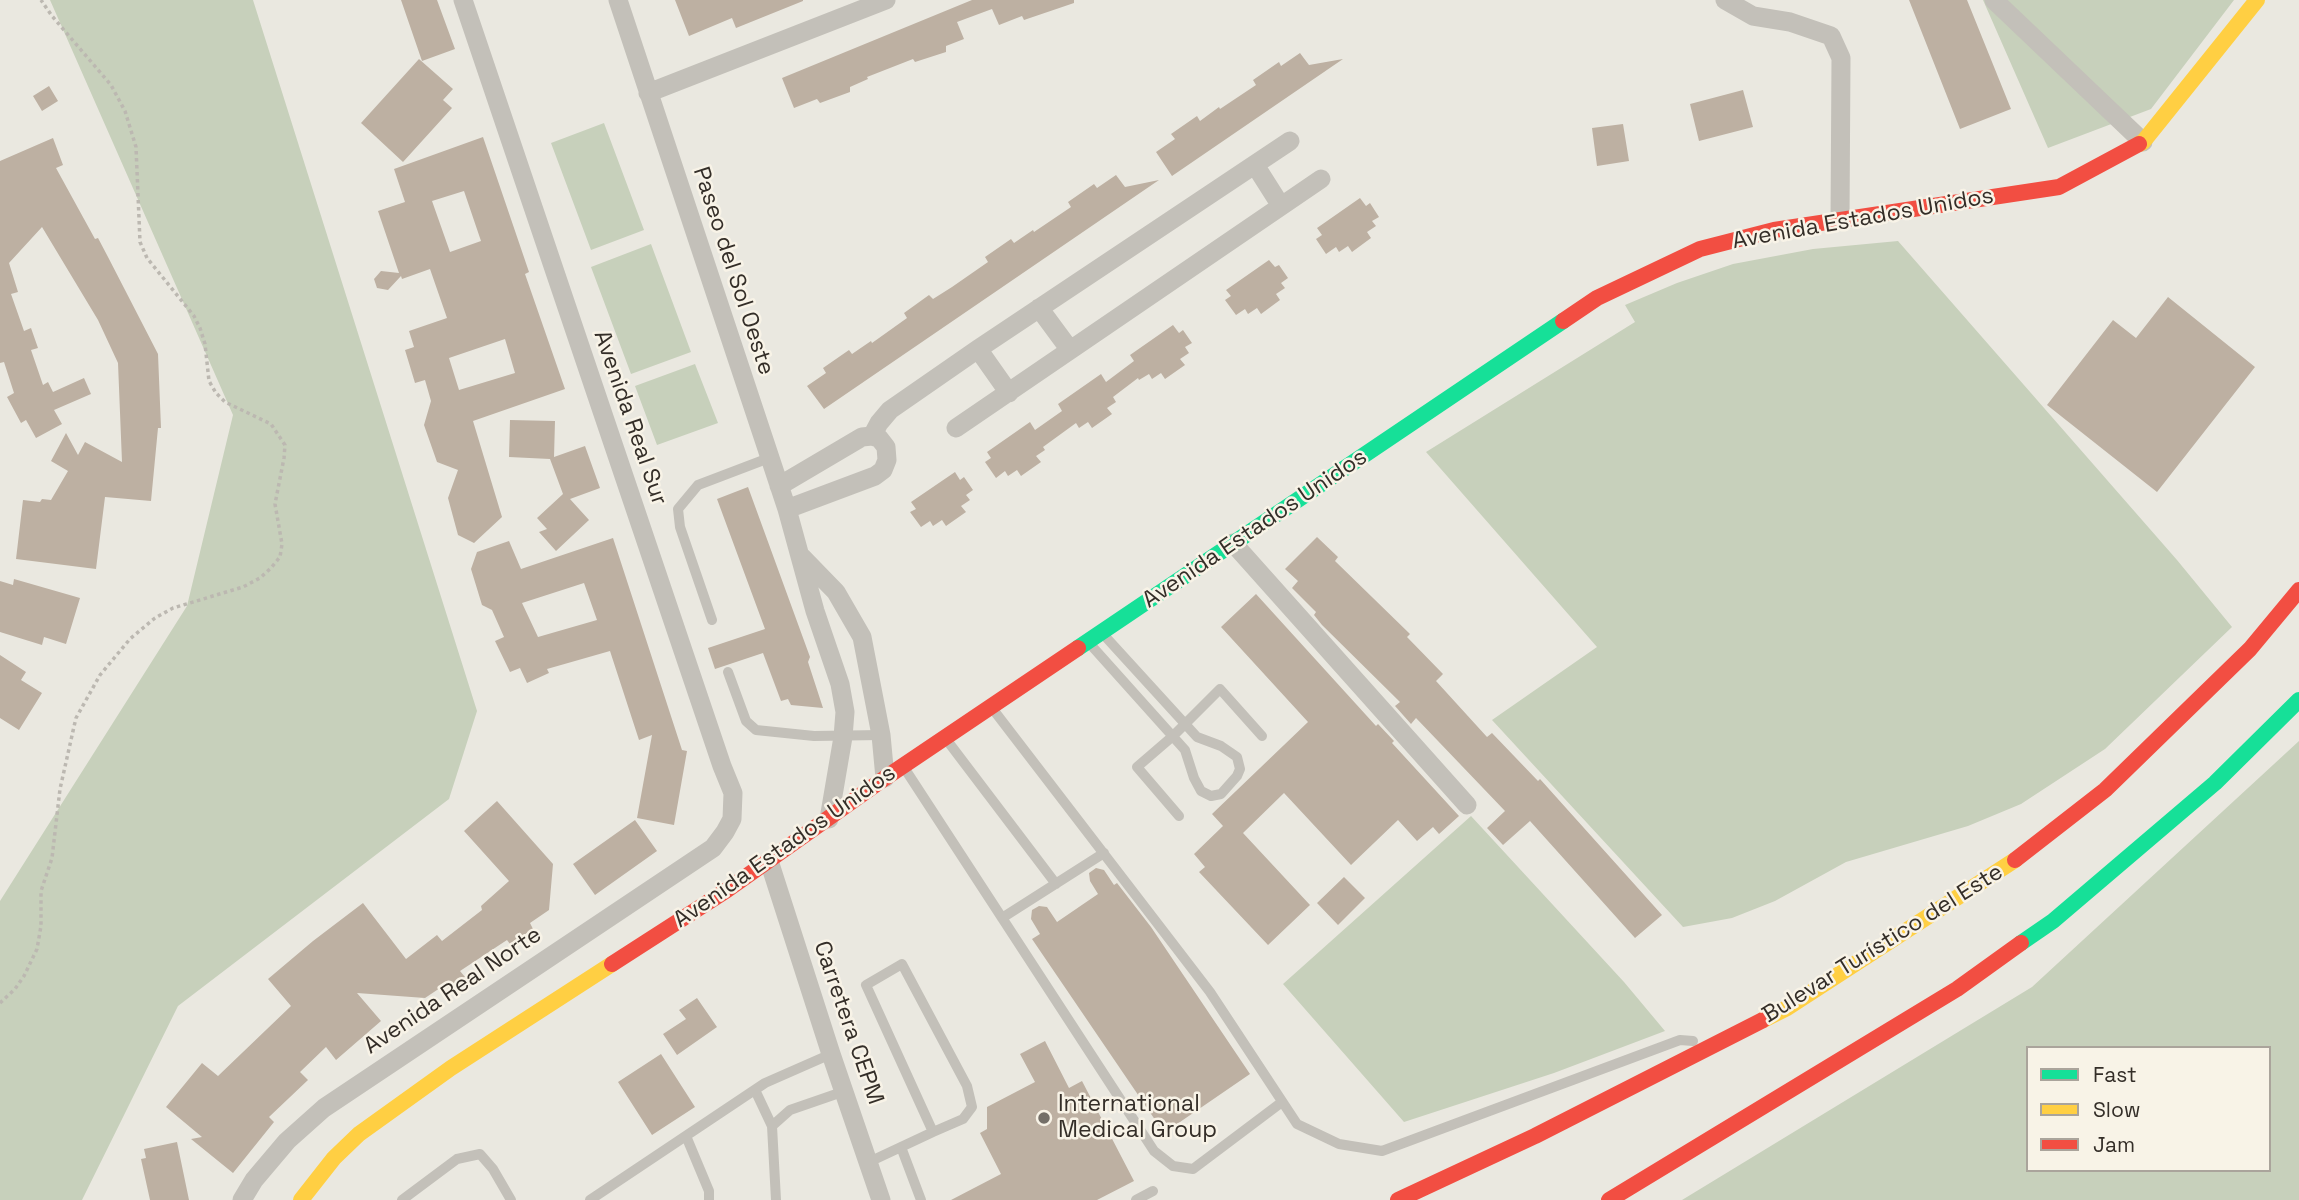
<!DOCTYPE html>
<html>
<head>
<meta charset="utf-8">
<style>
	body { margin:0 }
	#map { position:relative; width:2299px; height:1200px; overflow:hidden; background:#eae8e0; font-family:"Space Grotesk",sans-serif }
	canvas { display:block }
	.legend { position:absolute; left:2026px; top:1046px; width:245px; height:126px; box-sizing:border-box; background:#f8f3e7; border:2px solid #aaa49b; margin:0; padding:9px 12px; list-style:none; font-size:21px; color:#342e28 }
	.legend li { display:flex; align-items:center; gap:14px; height:35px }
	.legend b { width:35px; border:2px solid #aaa49b }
</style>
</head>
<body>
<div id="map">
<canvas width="2299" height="1200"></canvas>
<ul class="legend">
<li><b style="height:9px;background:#16e098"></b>Fast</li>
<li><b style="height:9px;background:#ffcf43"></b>Slow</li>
<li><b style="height:9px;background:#f24e42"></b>Jam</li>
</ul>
</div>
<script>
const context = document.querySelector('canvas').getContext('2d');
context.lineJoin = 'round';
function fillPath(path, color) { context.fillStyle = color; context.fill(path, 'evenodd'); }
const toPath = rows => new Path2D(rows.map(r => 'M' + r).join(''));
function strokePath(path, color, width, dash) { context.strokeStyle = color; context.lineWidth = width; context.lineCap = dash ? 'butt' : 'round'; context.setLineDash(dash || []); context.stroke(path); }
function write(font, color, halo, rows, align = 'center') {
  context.font = font + ' "Space Grotesk",sans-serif'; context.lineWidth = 5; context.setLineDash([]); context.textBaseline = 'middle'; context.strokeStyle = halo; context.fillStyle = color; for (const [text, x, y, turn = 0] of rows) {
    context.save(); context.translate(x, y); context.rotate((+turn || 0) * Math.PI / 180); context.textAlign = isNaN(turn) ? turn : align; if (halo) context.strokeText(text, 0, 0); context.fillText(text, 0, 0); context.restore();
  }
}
fillPath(toPath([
	[50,0,253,0,477,711,449,799,178,1006,82,1200,0,1200,0,901,187,606,233,415],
	[1983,0,2234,0,2151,109,2048,148],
	[604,123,644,230,591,250,551,143],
	[1898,241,2177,560,2232,627,2105,749,2021,804,1968,826,1846,862,1775,901,1732,918,1683,927,1492,720,1597,647,1426,452,1635,322,1625,305,1677,283,1733,264,1813,249],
	[651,244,691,352,631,374,591,267],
	[695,364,718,423,657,445,635,386],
	[2299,741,2299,1200,1682,1200,2032,987],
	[2028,1048,2269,1048,2269,1170,2028,1170],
	[1471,816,1624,982,1665,1031,1554,1073,1404,1122,1283,984]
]), '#c7d0bb');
fillPath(toPath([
	[401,0,437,0,455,49,422,61],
	[675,0,803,0,803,1,736,28,732,18,689,36],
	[972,0,1074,0,1074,3,1024,20,1022,16,999,25,992,9,957,22,964,39,946,46,946,52,915,62,913,59,867,77,868,79,850,87,850,92,820,103,817,99,794,108,782,78],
	[1909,0,1967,0,2011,109,1960,129],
	[1300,53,1309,65,1343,59,1172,176,1156,152,1175,139,1171,134,1197,116,1200,121,1219,107,1220,109,1256,85,1253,80,1279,62,1281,66],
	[419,59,453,89,443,100,452,108,403,162,361,123],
	[49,86,58,101,42,111,33,96],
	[1743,90,1753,127,1699,141,1690,104],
	[1623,124,1629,161,1597,166,1592,128],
	[483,137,529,272,525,274,565,389,473,421,502,517,474,543,458,535,448,498,458,470,437,462,424,425,431,401,425,380,415,383,405,350,414,347,409,331,447,318,430,269,402,279,401,276,388,290,377,288,374,279,381,271,399,273,378,211,405,202,394,169],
	[464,191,481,241,450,252,432,201],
	[505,339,515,373,459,390,449,358],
	[53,138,63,165,56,168,95,239,98,238,108,257,158,354,161,428,158,428,151,501,105,497,96,569,16,559,23,500,40,502,42,499,51,500,68,471,51,461,66,433,78,455,85,442,122,462,118,363,98,320,42,227,9,263,18,292,11,294,24,331,31,328,38,348,31,350,43,385,48,382,53,392,84,378,91,394,54,410,62,424,36,438,26,420,21,423,7,397,14,393,4,362,0,363,0,161],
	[1116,175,1125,187,1159,180,824,409,807,386,826,373,823,368,849,350,852,354,871,341,872,343,907,318,904,313,929,295,933,299,952,287,988,262,985,257,1011,239,1014,243,1033,230,1034,232,1071,207,1068,202,1094,184,1097,188],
	[1360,198,1366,206,1370,203,1379,217,1372,221,1376,226,1367,232,1371,238,1352,252,1348,246,1339,252,1336,247,1326,254,1316,239,1322,235,1317,228],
	[1269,260,1275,267,1279,265,1288,278,1281,283,1285,288,1276,294,1280,300,1261,314,1257,308,1248,314,1245,309,1236,315,1225,300,1231,296,1226,290],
	[2168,297,2255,367,2157,492,2047,405,2113,320,2136,338],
	[1173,325,1179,333,1183,330,1192,343,1185,347,1189,353,1180,359,1185,365,1165,379,1161,373,1152,379,1149,374,1139,380,1138,378,1113,397,1116,402,1107,408,1112,414,1092,428,1088,422,1079,428,1076,423,1043,447,1045,450,1036,456,1041,462,1021,476,1017,470,1008,476,1005,471,996,478,985,462,991,458,987,452,1030,422,1035,430,1062,411,1058,404,1101,374,1106,382,1134,361,1130,355],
	[510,420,555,421,554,457,585,446,600,488,570,499,589,520,556,551,539,532,547,529,537,518,563,494,550,459,509,457],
	[955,472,960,480,964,477,973,490,966,495,970,500,961,506,966,512,946,526,942,520,933,526,930,521,921,527,910,512,916,509,911,502],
	[748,487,810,657,808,662,823,708,791,705,788,699,781,701,763,653,715,669,708,648,765,629,717,499],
	[1317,537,1338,557,1335,561,1410,634,1407,637,1443,674,1436,681,1487,737,1492,733,1538,781,1540,779,1662,915,1635,938,1530,821,1503,845,1487,828,1505,811,1416,718,1411,724,1395,706,1400,702,1322,625,1314,615,1316,612,1292,588,1298,581,1285,569],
	[613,538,682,750,687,751,674,825,637,818,652,735,639,740,610,651,547,669,549,673,527,683,520,668,510,672,495,641,504,637,492,610,482,605,471,569,477,552,509,541,521,569],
	[584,583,597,620,538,637,522,603],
	[14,579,80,598,66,644,44,637,42,645,0,632,0,581,13,585],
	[1256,594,1376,726,1378,724,1394,741,1392,743,1459,816,1439,834,1433,827,1417,841,1398,820,1351,865,1284,793,1243,833,1310,905,1268,945,1199,872,1205,867,1194,854,1223,826,1212,814,1308,722,1221,627],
	[0,655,26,672,21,680,42,693,19,730,0,718],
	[497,801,553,864,549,910,530,923,533,929,510,944,507,940,460,971,465,977,448,988,446,984,425,998,357,993,381,1021,336,1060,326,1047,300,1072,308,1080,269,1117,274,1122,233,1173,191,1139,202,1137,166,1107,202,1063,218,1076,291,1006,268,979,313,941,363,903,406,959,437,935,442,941,482,910,481,906,509,881,464,831],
	[635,820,657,851,595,895,573,864],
	[1096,868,1104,870,1114,885,1117,883,1151,927,1250,1074,1164,1133,1032,939,1040,934,1031,919,1032,910,1039,906,1047,907,1057,922,1098,894,1090,881,1089,873],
	[1344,877,1365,898,1338,925,1317,903],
	[697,998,717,1027,677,1055,663,1034,686,1019,679,1010],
	[1045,1041,1069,1088,1082,1081,1134,1181,1097,1200,951,1200,1001,1174,980,1133,987,1129,987,1107,1035,1082,1020,1054],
	[661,1054,695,1107,652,1135,618,1082],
	[177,1142,189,1200,150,1200,141,1159,146,1158,144,1149]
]), '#bdb0a2');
strokePath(toPath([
	[0,1003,15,989,24,976,37,949,41,926,41,891,52,858,60,789,73,731,76,718,100,675,130,639,155,618,173,608,243,587,260,578,271,568,280,557,282,544,275,504,284,458,285,445,271,424,225,402,216,393,209,381,205,344,200,328,194,316,147,258,140,242,136,147,125,111,111,85,52,16,41,0]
]), '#bcb8b1', 3.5, [3.5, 3.5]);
strokePath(toPath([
	[712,620,680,527,678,509,698,485,769,458],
	[1090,644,1185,750,1194,778,1201,791,1211,796,1221,794,1237,776,1240,769,1237,757,1221,746,1197,737,1103,634],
	[728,672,746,721,756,730,814,736,881,735],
	[992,708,1210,992,1297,1124,1339,1144,1382,1151,1680,1040,1693,1041],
	[946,739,1056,884],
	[905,769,1154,1151,1173,1166,1193,1169,1282,1102],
	[1179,816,1137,767,1173,736,1220,689,1262,736],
	[1002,918,1104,853],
	[755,1090,772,1126,776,1200],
	[772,1126,790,1110,845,1091],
	[686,1136,709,1191,709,1200],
	[901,1147,921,1200],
	[869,1162,933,1132,963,1119,972,1107,967,1086,902,964,866,985,933,1132],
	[402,1200,457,1159,480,1154,493,1169,511,1200],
	[590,1200,765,1083,831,1054],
	[1136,1200,1153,1191]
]), '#c3c0b9', 10);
strokePath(toPath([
	[618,0,787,509,815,611,840,684,845,712,843,737,829,819],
	[1725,0,1753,16,1790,22,1831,36,1841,58,1840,220],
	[1994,0,2143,142],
	[648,93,886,0],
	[1255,165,1281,206],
	[1039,308,1070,350],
	[978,349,1009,393],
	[956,428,1321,179],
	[872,436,879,423,890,410,978,349,1290,141],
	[779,486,862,437,872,436,879,438,886,447,887,460,883,470,875,476,787,509],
	[1233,543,1467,805],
	[802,557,836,592,862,637,881,735,885,778],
	[769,861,831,1054,881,1200],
	[242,1200,254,1180,287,1141,324,1108,713,848,725,832,732,819,733,793,722,766,463,0]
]), '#c3c0b9', 19);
strokePath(toPath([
	[1078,648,1563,321],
	[2021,943,2053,921,2215,783,2299,700]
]), '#16e098', 16);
strokePath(toPath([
	[2139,144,2143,142,2257,0],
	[1763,1020,1787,1008,2015,860],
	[301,1200,334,1158,359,1134,451,1068,612,964]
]), '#ffcf43', 16);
strokePath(toPath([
	[1563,321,1597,298,1700,249,1774,230,2059,187,2139,144],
	[2015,860,2105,790,2250,649,2299,590],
	[612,964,727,890,885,778,1078,648],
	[1398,1200,1535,1136,1763,1020],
	[1609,1200,1957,989,2021,943]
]), '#f24e42', 16);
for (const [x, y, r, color] of [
	[1044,1118,7,"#746f68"]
]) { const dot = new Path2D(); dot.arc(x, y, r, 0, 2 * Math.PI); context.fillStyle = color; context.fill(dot); strokePath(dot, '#f8f3e7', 2.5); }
write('23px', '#342e28', '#f8f3e7', [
	["Avenida Estados Unidos",1863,219,-10],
	["Paseo del Sol Oeste",733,271,72],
	["Avenida Real Sur",630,418,71],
	["Avenida Estados Unidos",1255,529,-34],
	["Avenida Estados Unidos",785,847,-35],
	["Bulevar Turístico del Este",1883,944,-32],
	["Avenida Real Norte",453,991,-34],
	["Carretera CEPM",848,1023,71]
]);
write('23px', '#342e28', '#f8f3e7', [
	["International",1058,1105],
	["Medical Group",1058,1131]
], 'left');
</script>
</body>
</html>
